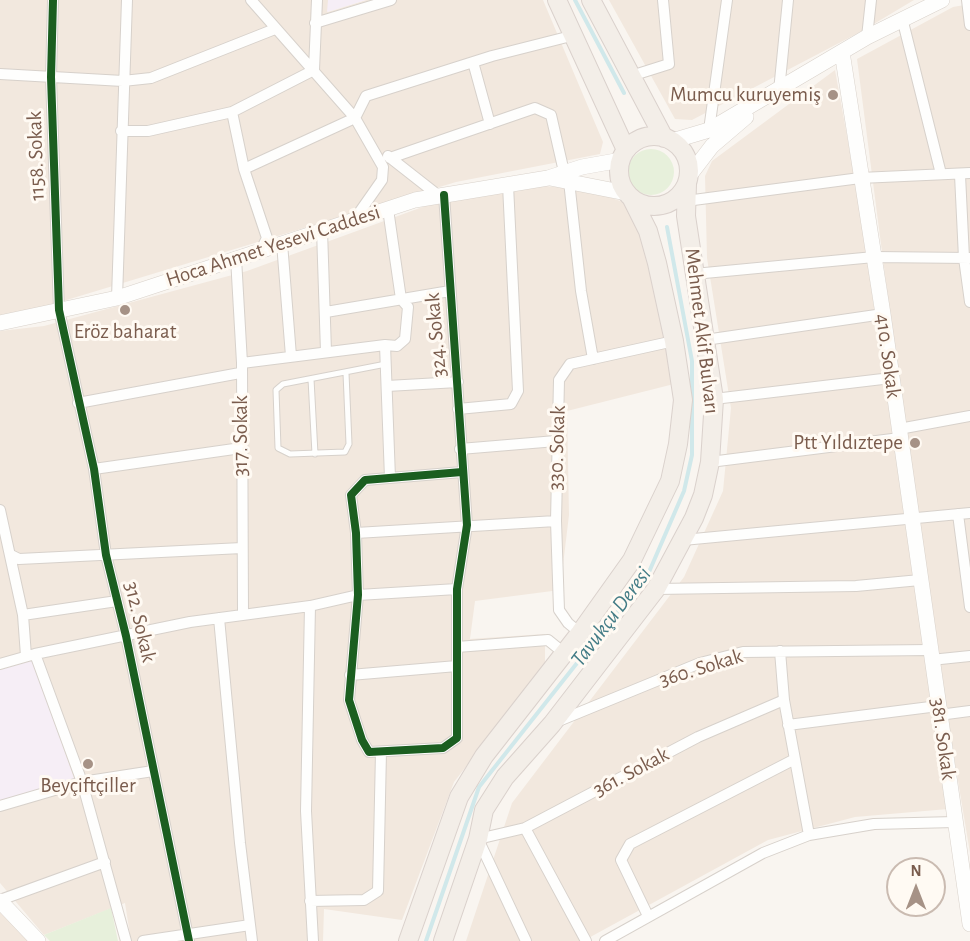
<!DOCTYPE html>
<html>
<head>
<meta charset="utf-8">
<style>
	body { margin:0 }
	#map { position:relative; width:970px; height:941px; overflow:hidden; background:#f9f5f0; font-family:"Alegreya Sans",sans-serif }
	canvas { display:block }
	.north { position:absolute; left:886px; top:857px; width:60px; height:60px; box-sizing:border-box; background:#fffaf3; border:2px solid #cabbb1; border-radius:50%; rotate:0deg; font-size:16px; font-weight:700; line-height:24px; text-align:center; color:#7a5c4d }
	.north::after { content:''; display:block; margin:auto; width:21px; height:27px; background:#a69286; clip-path:polygon(50% 0,100% 100%,50% 72%,0 100%) }
</style>
</head>
<body>
<div id="map">
<canvas width="970" height="941"></canvas>
<div class="north">N</div>
</div>
<script>
const context = document.querySelector('canvas').getContext('2d');
context.lineJoin = 'round';
function fillPath(path, color) { context.fillStyle = color; context.fill(path, 'evenodd'); }
const toPath = rows => new Path2D(rows.map(r => 'M' + r).join(''));
function strokePath(path, color, width, dash) { context.strokeStyle = color; context.lineWidth = width; context.lineCap = dash ? 'butt' : 'round'; context.setLineDash(dash || []); context.stroke(path); }
function write(font, color, halo, rows, align = 'center') {
  context.font = font + ' "Alegreya Sans",sans-serif'; context.lineWidth = 6; context.setLineDash([]); context.textBaseline = 'middle'; context.strokeStyle = halo; context.fillStyle = color; for (const [text, x, y, turn = 0] of rows) {
    context.save(); context.translate(x, y); context.rotate((+turn || 0) * Math.PI / 180); context.textAlign = isNaN(turn) ? turn : align; if (halo) context.strokeText(text, 0, 0); context.fillText(text, 0, 0); context.restore();
  }
}
fillPath(toPath([
	[0,0,328,0,328,12,366,0,543,0,603,142,600,154,456,182,27,312,0,315],
	[609,0,914,0,862,31,692,120,675,119],
	[970,4,970,853,924,576,857,59,953,7],
	[835,70,857,191,948,809,855,817,768,840,583,941,466,941,512,803,684,577,723,491,731,408,707,258,705,176,712,161],
	[544,186,590,190,623,202,640,229,674,384,567,411,569,515,560,590,475,601,470,639,545,634,545,665,454,782,402,920,324,909,323,941,131,941,125,903,44,935,0,883,0,801,31,659,0,670,0,331,44,326,247,271,428,205],
	[0,909,29,941,0,941]
]), '#f2e8de');
fillPath(toPath([
	[328,0,366,0,327,12],
	[32,659,75,781,0,801,0,670]
]), '#f6eef6');
fillPath(toPath([
	'628 172a23 23 0 1 1 46 0a23 23 0 1 1-46 0Z',
	[111,908,118,941,50,941,44,935]
]), '#e7f0db');
strokePath(toPath([
	[575,0,624,93],
	[426,941,479,787,649,572,684,491,692,455,692,361,667,227]
]), '#d0e8ea', 4);
const lane = toPath([
	[346,373,349,444,345,452,290,454,278,448,276,390,283,384,386,364],
	[311,379,315,454]
]);
const street = toPath([
	[53,0,51,77,59,310,94,469,106,555,126,636,189,941],
	[251,0,355,118,383,167,382,180,354,220],
	[967,0,970,25],
	[902,18,941,174],
	[315,23,391,0],
	[867,37,871,0],
	[473,62,490,124],
	[0,74,123,81,151,78,275,29],
	[631,76,669,64,663,0],
	[779,91,788,0],
	[232,112,244,169,267,238,261,250],
	[709,130,727,0],
	[121,131,148,131,232,112,314,70,317,0],
	[388,156,439,196],
	[390,158,535,108,551,115,564,172],
	[244,169,355,118,366,96,492,56,575,35],
	[960,175,964,258,970,302],
	[569,181,581,291,593,359],
	[444,195,467,525,457,589,457,738,443,748,369,752,362,740,349,700,358,595,356,533,351,495,365,480,462,472],
	[686,201,860,178,970,173],
	[322,230,326,352],
	[282,243,291,356],
	[236,258,242,363,243,615],
	[694,274,874,257,970,258],
	[117,298,127,0],
	[326,312,450,291],
	[705,340,883,314],
	[385,345,397,346,405,339,408,307,401,299,388,209],
	[242,363,385,345,390,478],
	[387,386,458,382],
	[714,399,891,378],
	[78,403,240,373],
	[458,409,511,404,518,391,508,185],
	[899,429,970,416],
	[460,449,556,441],
	[710,462,900,438],
	[94,469,241,448],
	[0,510,23,615,26,656],
	[958,514,970,607],
	[356,533,556,521],
	[683,540,970,513],
	[11,555,19,559,242,548],
	[656,589,856,586,920,580],
	[310,606,306,811,313,941],
	[23,615,117,601],
	[219,618,240,843,252,941],
	[580,633,568,623,559,610,556,521,559,380,570,364,674,341],
	[457,647,548,640,564,653],
	[780,651,784,700,809,835],
	[35,654,82,782,126,941],
	[931,660,970,656],
	[0,664,35,654,190,622,310,606,358,595,457,589],
	[350,675,457,666],
	[939,715,970,711],
	[556,722,700,663,743,652,930,650],
	[788,725,938,706],
	[0,806,82,782,153,771],
	[525,828,586,941],
	[0,900,105,862],
	[310,901,364,900,378,891,381,752],
	[648,916,621,860,630,844,795,759],
	[143,941,250,925],
	[526,941,478,839,525,828,698,737,784,700],
	[605,941,763,853,809,835,874,824,955,822]
]);
const secondary = toPath([
	[842,52,883,314,970,924],
	[672,141,709,130,867,37,942,0],
	[689,176,712,146,746,117],
	[550,178,626,193],
	[0,323,117,298,415,200,548,178,582,167,621,160],
	[0,901,38,941]
]);
const primary = toPath([
	[557,0,626,150],
	[591,0,664,138],
	'619 171a35 35 0 1 1 70 0a35 35 0 1 1-70 0Z',
	[408,941,459,797,484,756,580,633,632,560,670,481,678,444,683,400,674,341,657,263,648,231,632,199],
	[443,941,478,839,484,810,505,777,552,724,656,589,694,518,703,495,710,462,714,399,686,216,687,184]
]);
strokePath(lane, '#d7d1cb', 7);
strokePath(street, '#d7d1cb', 12);
strokePath(secondary, '#d9d2cb', 16);
strokePath(primary, '#dad1cc', 20);
strokePath(lane, '#fefefd', 5);
strokePath(street, '#fefefd', 10);
strokePath(secondary, '#fefefd', 15);
strokePath(primary, '#f3eee8', 18);
strokePath(toPath([
	[53,0,51,77,59,310,94,469,106,555,126,636,189,941],
	[444,195,467,525,457,589,457,738,443,748,369,752,362,740,349,700,358,595,356,533,351,495,365,480,462,472]
]), '#1b5e20', 8);
for (const [x, y, r, color] of [
	[833,95,6,"#a69286"],
	[125,310,6,"#a69286"],
	[915,443,6,"#a69286"],
	[88,764,6,"#a69286"]
]) { const dot = new Path2D(); dot.arc(x, y, r, 0, 2 * Math.PI); context.fillStyle = color; context.fill(dot); strokePath(dot, '#fffaf3', 2); }
write('21px', '#7a5c4d', '#fffaf3', [
	["Mumcu kuruyemiş",821,95],
	["Eröz baharat",125,332,"center"],
	["Ptt Yıldıztepe",903,443],
	["Beyçiftçiller",88,786,"center"]
], 'right');
write('21px', '#7a5c4d', '#fffaf3', [
	["1158. Sokak",36,156,-92],
	["Hoca Ahmet Yesevi Caddesi",273,246,-18],
	["Mehmet Akif Bulvarı",702,331,83],
	["324. Sokak",436,335,-95],
	["410. Sokak",888,356,82],
	["317. Sokak",241,436,-90],
	["330. Sokak",557,448,-88],
	["312. Sokak",140,622,77],
	["360. Sokak",701,668,-17],
	["381. Sokak",943,739,82],
	["361. Sokak",631,772,-28]
]);
write('italic 22px', '#437c86', '#fffaf3', [
	["Tavukçu Deresi",611,617,-53]
]);
</script>
</body>
</html>
